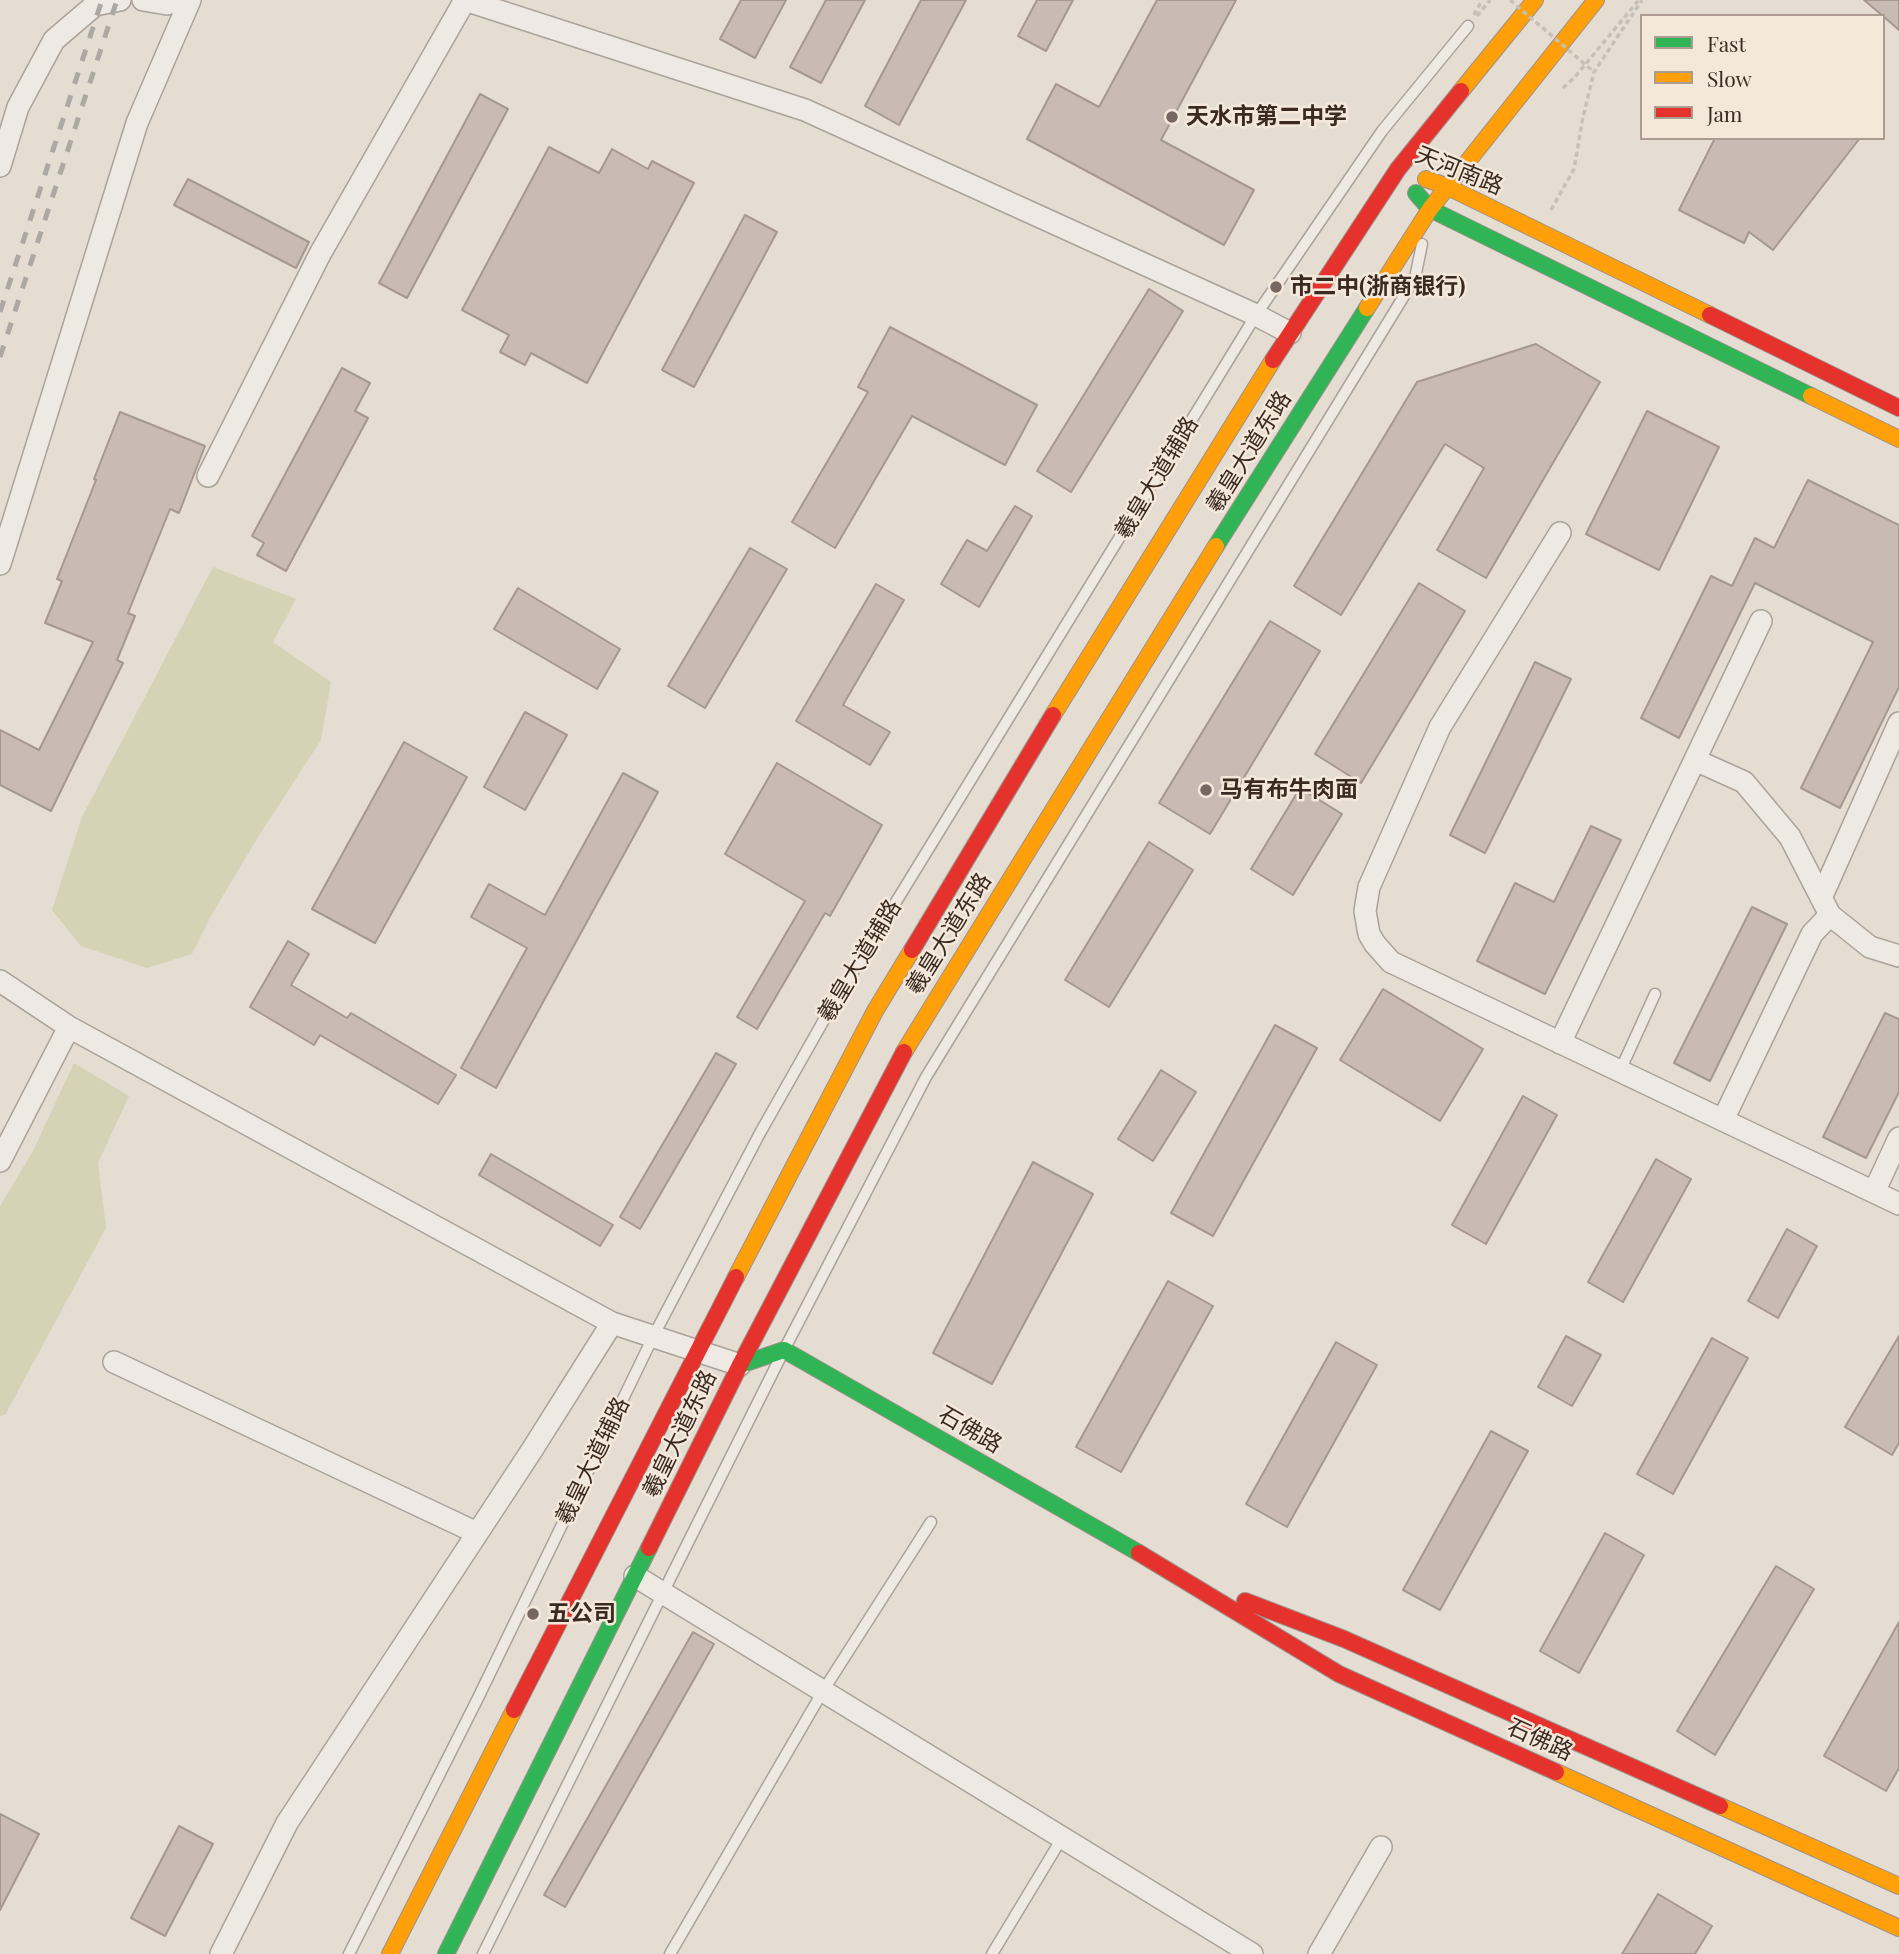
<!DOCTYPE html>
<html>
<head>
<meta charset="utf-8">
<style>
	body { margin:0 }
	#map { position:relative; width:1899px; height:1954px; overflow:hidden; background:#e5dcd2; font-family:"Playfair Display",serif }
	canvas { display:block }
	.legend { position:absolute; left:1640px; top:14px; width:245px; height:126px; box-sizing:border-box; background:#f4e8da; border:2px solid #aa9c90; margin:0; padding:9px 12px; list-style:none; font-size:21px; color:#3a2a22 }
	.legend li { display:flex; align-items:center; gap:14px; height:35px }
	.legend b { width:35px; border:2px solid #aa9c90 }
</style>
</head>
<body>
<div id="map">
<canvas width="1899" height="1954"></canvas>
<ul class="legend">
<li><b style="height:9px;background:#30b455"></b>Fast</li>
<li><b style="height:9px;background:#ff9f0a"></b>Slow</li>
<li><b style="height:9px;background:#e5322d"></b>Jam</li>
</ul>
</div>
<script>
const context = document.querySelector('canvas').getContext('2d');
context.lineJoin = 'round';
function fillPath(path, color) { context.fillStyle = color; context.fill(path, 'evenodd'); }
const toPath = rows => new Path2D(rows.map(r => 'M' + r).join(''));
function strokePath(path, color, width, dash) { context.strokeStyle = color; context.lineWidth = width; context.lineCap = dash ? 'butt' : 'round'; context.setLineDash(dash || []); context.stroke(path); }
function write(font, color, halo, rows, align = 'center') {
  context.font = font + ' "Playfair Display","Noto Sans SC",serif'; context.lineWidth = 5; context.setLineDash([]); context.textBaseline = 'middle'; context.strokeStyle = halo; context.fillStyle = color; for (const [text, x, y, turn = 0] of rows) {
    context.save(); context.translate(x, y); context.rotate((+turn || 0) * Math.PI / 180); context.textAlign = isNaN(turn) ? turn : align; if (halo) context.strokeText(text, 0, 0); context.fillText(text, 0, 0); context.restore();
  }
}
fillPath(toPath([
	[213,567,296,599,273,642,331,682,321,740,258,837,212,914,192,954,147,968,81,946,52,910,82,817],
	[74,1063,129,1096,98,1163,106,1228,5,1415,0,1416,0,1206,33,1151]
]), '#d6d2b5');
const building = toPath([
	[741,0,786,0,755,58,720,39,741,0],
	[826,0,865,0,821,83,790,67,826,0],
	[921,0,966,0,899,125,865,106,921,0],
	[1037,0,1073,0,1046,51,1018,36,1037,0],
	[1157,0,1236,0,1161,140,1254,190,1224,245,1027,139,1056,84,1099,107,1157,0],
	[1864,0,1899,0,1899,30,1883,16,1864,0],
	[480,94,508,109,407,298,379,283,480,94],
	[1715,138,1860,138,1773,250,1749,232,1744,243,1679,210,1715,138],
	[549,147,599,173,612,149,648,169,652,161,694,183,587,383,531,353,525,365,500,352,509,335,462,310,549,147],
	[188,179,309,242,296,268,174,205,188,179],
	[745,215,777,232,694,387,662,370,745,215],
	[1149,289,1183,311,1071,492,1037,471,1149,289],
	[890,327,1037,405,1005,465,912,416,835,548,792,522,868,392,858,387,890,327],
	[1536,344,1600,382,1486,578,1437,550,1484,468,1445,444,1341,615,1294,586,1417,382,1536,344],
	[342,368,370,383,355,411,368,418,286,571,257,555,264,543,252,536,342,368],
	[1647,411,1719,447,1659,570,1586,534,1647,411],
	[120,412,205,446,179,513,170,509,128,613,135,616,117,660,123,663,51,811,0,785,0,730,39,750,93,642,45,623,62,581,57,579,96,480,94,479,120,412],
	[1808,480,1899,525,1899,687,1840,808,1801,788,1873,642,1755,583,1679,738,1641,718,1711,576,1732,586,1755,538,1774,548,1808,480],
	[1015,506,1032,516,979,607,941,584,967,540,987,551,1015,506],
	[750,548,787,569,705,708,668,686,750,548],
	[1419,583,1465,611,1361,783,1315,754,1419,583],
	[876,584,904,600,843,705,890,732,870,765,796,721,876,584],
	[518,588,620,649,597,689,494,629,518,588],
	[1270,621,1320,651,1210,834,1159,803,1270,621],
	[1535,662,1571,679,1485,853,1450,835,1535,662],
	[525,712,567,735,525,810,484,787,525,712],
	[404,742,467,777,375,943,312,909,404,742],
	[777,763,882,825,830,916,825,913,757,1029,737,1017,805,901,725,854,777,763],
	[623,773,658,792,496,1088,461,1068,527,948,471,917,489,884,545,915,623,773],
	[1300,788,1342,814,1293,895,1251,869,1300,788],
	[1591,826,1621,840,1545,994,1477,961,1515,883,1554,902,1591,826],
	[1149,842,1193,870,1109,1007,1065,980,1149,842],
	[1752,907,1787,924,1710,1081,1674,1063,1752,907],
	[288,941,309,954,291,985,347,1018,351,1013,456,1075,438,1104,320,1035,314,1045,250,1007,288,941],
	[1383,989,1483,1049,1440,1121,1340,1060,1383,989],
	[1885,1013,1899,1019,1899,1092,1866,1158,1823,1137,1885,1013],
	[1275,1025,1317,1048,1213,1236,1171,1213,1275,1025],
	[716,1053,736,1064,640,1229,620,1217,716,1053],
	[1161,1070,1196,1092,1153,1161,1118,1139,1161,1070],
	[1523,1096,1557,1115,1486,1244,1452,1225,1523,1096],
	[491,1154,613,1225,600,1246,479,1175,491,1154],
	[1656,1159,1691,1179,1623,1302,1588,1282,1656,1159],
	[1033,1162,1093,1194,992,1384,933,1353,1033,1162],
	[1787,1229,1817,1246,1778,1318,1748,1301,1787,1229],
	[1168,1281,1213,1306,1121,1472,1076,1447,1168,1281],
	[1566,1336,1601,1355,1572,1406,1538,1387,1566,1336],
	[1899,1336,1899,1443,1892,1455,1845,1427,1899,1336],
	[1712,1338,1748,1358,1673,1494,1637,1474,1712,1338],
	[1336,1342,1377,1365,1287,1527,1246,1504,1336,1342],
	[1491,1431,1528,1451,1440,1610,1403,1590,1491,1431],
	[1605,1533,1644,1555,1579,1673,1540,1651,1605,1533],
	[1776,1566,1814,1589,1715,1755,1677,1731,1776,1566],
	[1899,1622,1899,1768,1886,1791,1824,1756,1899,1622],
	[693,1632,714,1644,565,1907,544,1895,693,1632],
	[0,1814,39,1834,0,1910,0,1814],
	[179,1826,213,1844,165,1936,131,1918,179,1826],
	[1658,1894,1712,1926,1695,1954,1622,1954,1658,1894]
]);
fillPath(building, '#c9bab3');
strokePath(building, '#a69891', 2);
const lane = toPath([
	[1620,1071,1655,994],
	[349,1954,478,1698,654,1335,760,1133,829,1011,1256,315,1382,131,1468,26],
	[483,1954,784,1350,926,1077,1415,278,1422,244],
	[670,1954,823,1691,931,1522],
	[992,1954,1062,1838]
]);
const street = toPath([
	[143,0,167,4,178,0],
	[465,0,805,110,1256,315,1290,333],
	[0,166,18,107,54,40,95,5,120,0],
	[208,476,320,254,465,0],
	[1560,533,1440,727,1369,887,1365,911,1369,934,1375,944,1391,962,1899,1204],
	[0,564,137,123,190,0],
	[1695,760,1744,782,1790,837,1830,915,1870,947,1899,956],
	[1821,898,1899,723],
	[0,981,69,1027,612,1323],
	[1560,1043,1761,621],
	[1723,1120,1812,934,1830,915],
	[0,1161,69,1027],
	[1874,1192,1899,1138],
	[114,1362,477,1533],
	[635,1576,1252,1954],
	[221,1954,287,1823,532,1450,612,1323,740,1365],
	[1319,1954,1381,1847]
]);
const fast = toPath([
	[1416,193,1430,209,1811,396],
	[1216,546,1367,308],
	[740,1365,784,1350,1139,1553],
	[446,1954,649,1548]
]);
const slow = toPath([
	[1461,91,1535,0],
	[1426,179,1446,186,1710,315],
	[1367,308,1430,209,1596,0],
	[1811,396,1899,439],
	[1053,715,1273,360],
	[904,1052,1216,546],
	[736,1277,875,1011,912,950],
	[1556,1772,1899,1928],
	[1720,1806,1899,1886],
	[390,1954,514,1710]
]);
const jam = toPath([
	[1710,315,1899,408],
	[1273,360,1398,169,1461,91],
	[912,950,1053,715],
	[649,1548,740,1365,904,1052],
	[1139,1553,1339,1674,1556,1772],
	[1245,1601,1344,1639,1720,1806],
	[514,1710,736,1277]
]);
strokePath(lane, '#aba29a', 13);
strokePath(street, '#aba29a', 24);
strokePath(fast, '#9b918a', 18);
strokePath(slow, '#9b918a', 18);
strokePath(jam, '#9b918a', 18);
strokePath(toPath([
	[1474,15,1482,0],
	[1477,16,1490,0],
	[1563,88,1574,78,1638,1],
	[1551,210,1574,169,1583,117,1594,72,1642,0]
]), '#c6c0b9', 3.5, [5, 3.5]);
strokePath(lane, '#eee9e3', 10);
strokePath(street, '#eee9e3', 21);
strokePath(fast, '#30b455', 16);
strokePath(slow, '#ff9f0a', 16);
strokePath(jam, '#e5322d', 16);
strokePath(toPath([
	[0,312,102,0],
	[0,357,117,0]
]), '#ada8a3', 5, [12, 12]);
strokePath(toPath([
	[1510,0,1594,72]
]), '#c6c0b9', 3.5, [5, 3.5]);
for (const [x, y, r, color] of [
	[1172,117,7,"#766860"],
	[1276,287,7,"#766860"],
	[1206,790,7,"#766860"],
	[533,1614,7,"#766860"]
]) { const dot = new Path2D(); dot.arc(x, y, r, 0, 2 * Math.PI); context.fillStyle = color; context.fill(dot); strokePath(dot, '#f4e8da', 2.5); }
write('bold 23px', '#3a2a22', '#f4e8da', [
	["天水市第二中学",1186,117],
	["市二中(浙商银行)",1290,287],
	["马有布牛肉面",1220,790],
	["五公司",547,1614]
], 'left');
write('23px', '#3a2a22', '#f4e8da', [
	["天河南路",1459,171,22],
	["羲皇大道东路",1249,452,-58],
	["羲皇大道辅路",1157,478,-59],
	["羲皇大道东路",949,934,-58],
	["羲皇大道辅路",860,961,-59],
	["石佛路",970,1430,30],
	["羲皇大道东路",680,1434,-64],
	["羲皇大道辅路",593,1461,-64],
	["石佛路",1540,1740,24]
]);
</script>
</body>
</html>
